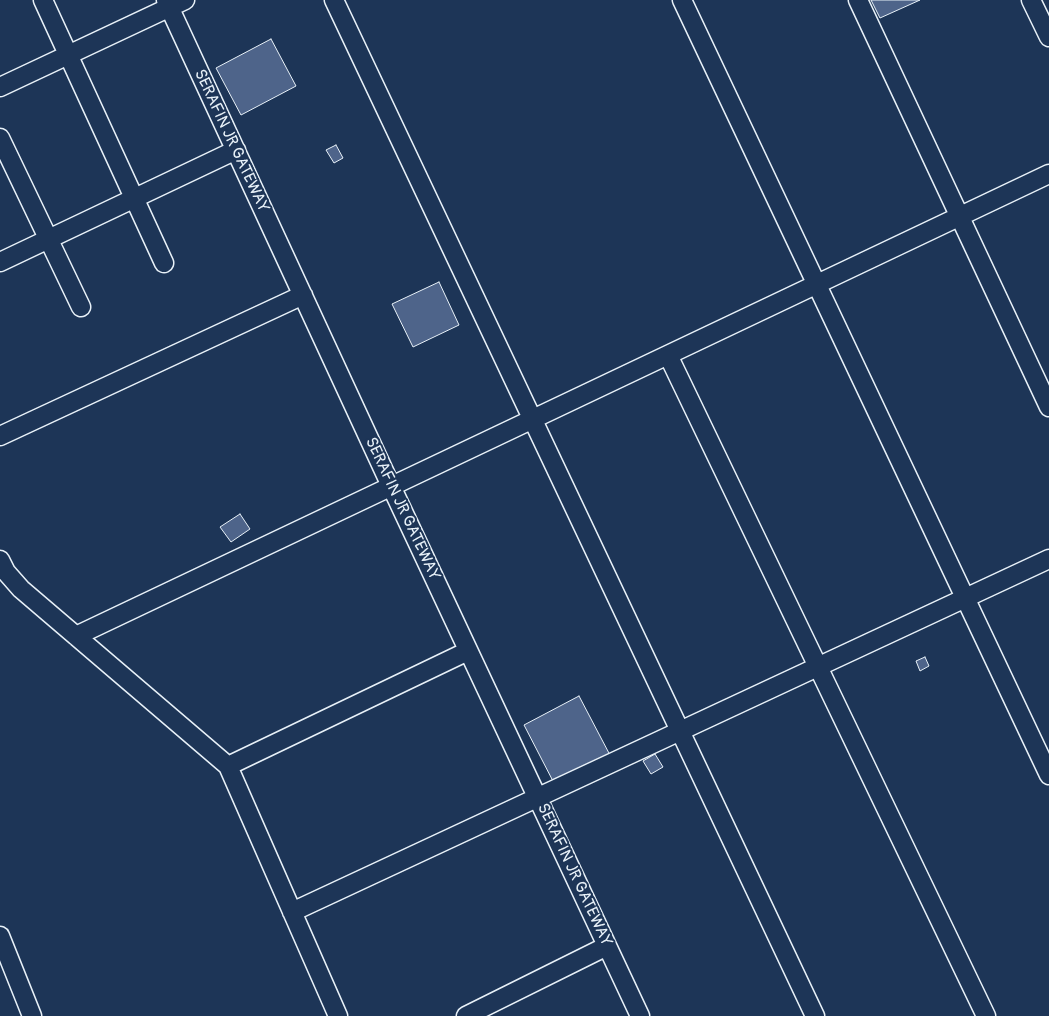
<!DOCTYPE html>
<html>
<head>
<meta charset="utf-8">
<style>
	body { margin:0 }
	canvas { display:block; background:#1d3557 }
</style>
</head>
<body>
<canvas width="1049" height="1016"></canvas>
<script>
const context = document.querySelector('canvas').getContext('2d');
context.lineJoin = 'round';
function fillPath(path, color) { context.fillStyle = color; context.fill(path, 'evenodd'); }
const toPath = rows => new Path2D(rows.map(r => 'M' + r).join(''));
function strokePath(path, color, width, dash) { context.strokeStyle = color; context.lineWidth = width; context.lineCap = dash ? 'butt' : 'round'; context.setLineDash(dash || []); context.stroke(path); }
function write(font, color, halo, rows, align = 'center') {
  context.font = font + ' Pangolin,sans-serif'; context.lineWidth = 4; context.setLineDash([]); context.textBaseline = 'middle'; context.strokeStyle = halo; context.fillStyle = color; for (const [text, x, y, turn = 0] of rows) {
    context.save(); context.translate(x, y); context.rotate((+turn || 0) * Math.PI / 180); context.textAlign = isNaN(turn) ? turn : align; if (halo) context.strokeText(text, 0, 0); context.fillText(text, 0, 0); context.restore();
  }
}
const building = toPath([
	[871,0,920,0,880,18,871,0],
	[271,39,296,86,241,115,216,68,271,39],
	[336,145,343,158,334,163,326,150,336,145],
	[439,282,459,325,413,347,392,304,439,282],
	[240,514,250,529,231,542,220,527,240,514],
	[925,657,929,666,920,671,916,661,925,657],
	[579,696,611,757,555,785,524,725,579,696],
	[655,754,663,767,651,774,643,761,655,754]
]);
fillPath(building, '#4e648a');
strokePath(building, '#e8f1f8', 1);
const street = toPath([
	[43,0,164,263],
	[166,0,391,486,640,1016],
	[334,0,815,1016],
	[682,0,1049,775],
	[858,0,1049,407],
	[1031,0,1049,37],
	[0,87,185,0],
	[0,138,81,307],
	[0,262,236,150],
	[668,355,986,1016],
	[0,436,303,295],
	[0,560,6,572,21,589,228,766,338,1016],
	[76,636,1049,174],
	[228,766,468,651],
	[292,912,1049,559],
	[0,936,32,1016],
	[466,1016,607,946]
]);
strokePath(street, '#e8f1f8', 21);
strokePath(street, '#1d3557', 18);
write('16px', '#e8f1f8', '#1d3557', [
	["SERAFIN JR GATEWAY",231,141,65],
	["SERAFIN JR GATEWAY",402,509,65],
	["SERAFIN JR GATEWAY",574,875,65]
]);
</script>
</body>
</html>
